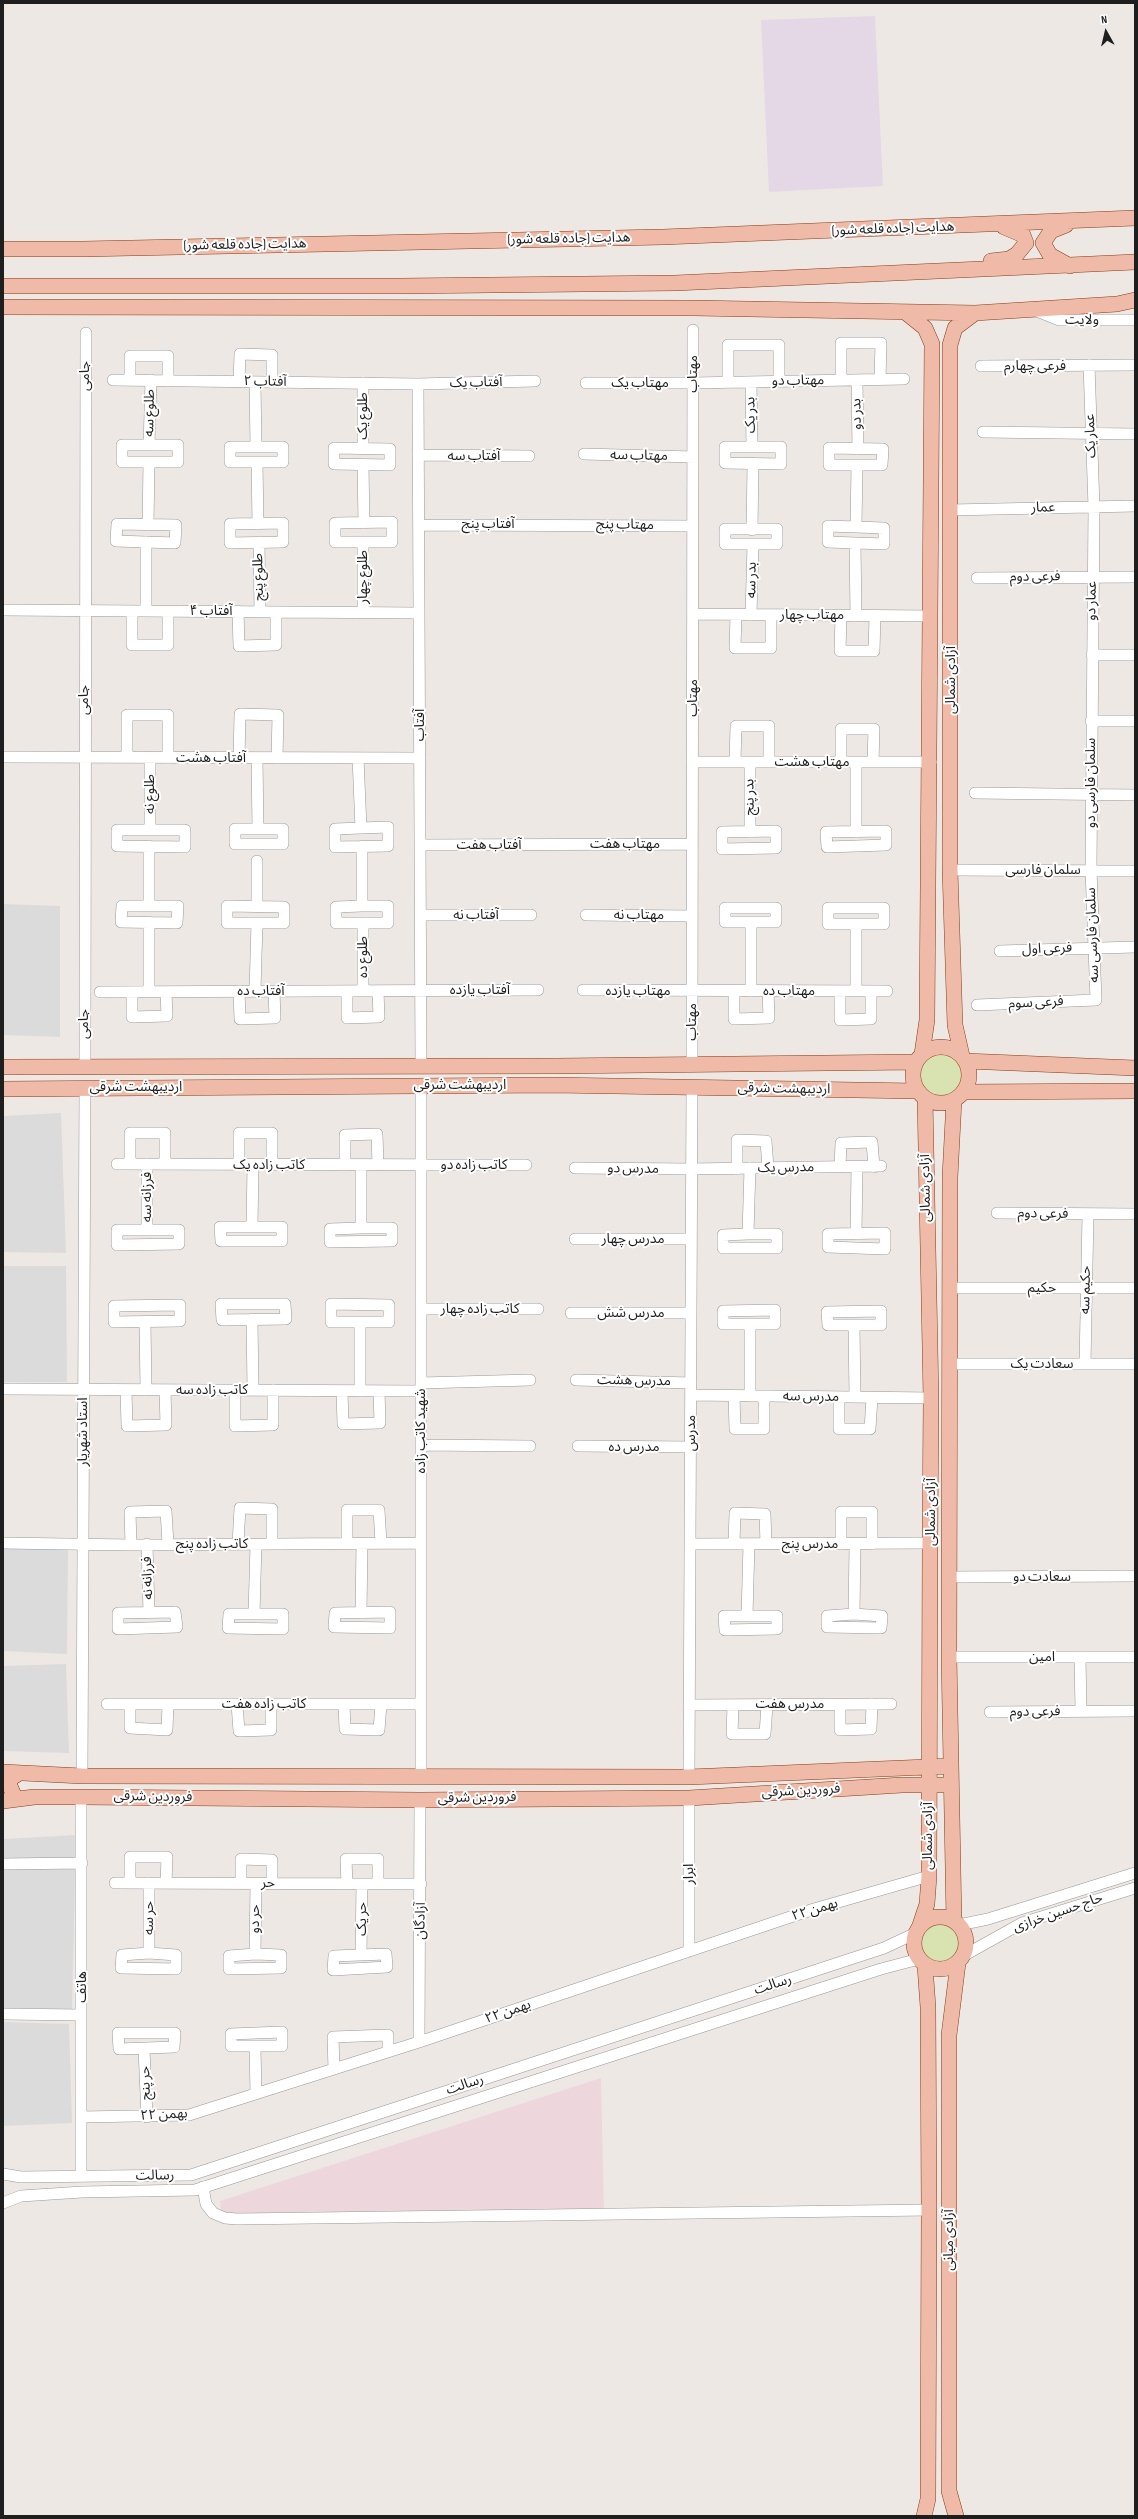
<!DOCTYPE html>
<html>
<head>
<meta charset="utf-8">
<style>
	body { margin:0 }
	#map { position:relative; width:1138px; height:2519px; overflow:hidden; background:#eee8e5; font-family:"Sofia Sans Condensed",sans-serif }
	canvas { display:block }
	.frame { position:absolute; inset:0; border:4px solid #1e1e1e; pointer-events:none }
	.north { position:absolute; left:1086px; top:12px; width:40px; height:40px; -webkit-text-stroke:3px #fff; paint-order:stroke; rotate:352deg; font-size:11px; font-weight:700; line-height:16px; text-align:center; color:#1e1e1e }
	.north::after { content:''; display:block; margin:auto; width:14px; height:18px; background:#1e1e1e; clip-path:polygon(50% 0,100% 100%,50% 72%,0 100%) }
</style>
</head>
<body>
<div id="map">
<canvas width="1138" height="2519"></canvas>
<div class="frame"></div>
<div class="north">N</div>
</div>
<script>
const context = document.querySelector('canvas').getContext('2d');
context.lineJoin = 'round';
function fillPath(path, color) { context.fillStyle = color; context.fill(path, 'evenodd'); }
const toPath = rows => new Path2D(rows.map(r => 'M' + r).join(''));
function strokePath(path, color, width, dash) { context.strokeStyle = color; context.lineWidth = width; context.lineCap = dash ? 'butt' : 'round'; context.setLineDash(dash || []); context.stroke(path); }
function write(font, color, halo, rows, align = 'center') {
  context.font = font + ' "Sofia Sans Condensed","Noto Sans Arabic",sans-serif'; context.lineWidth = 4; context.setLineDash([]); context.textBaseline = 'middle'; context.strokeStyle = halo; context.fillStyle = color; for (const [text, x, y, turn = 0] of rows) {
    context.save(); context.translate(x, y); context.rotate((+turn || 0) * Math.PI / 180); context.textAlign = isNaN(turn) ? turn : align; if (halo) context.strokeText(text, 0, 0); context.fillText(text, 0, 0); context.restore();
  }
}
fillPath(toPath([
	[3,904,60,906,60,1037,3,1035],
	[61,1113,66,1253,3,1252,3,1116],
	[3,1266,66,1266,67,1382,3,1382],
	[3,1548,68,1550,67,1654,3,1651],
	[66,1664,69,1753,3,1751,3,1666],
	[76,1835,72,2009,3,2008,3,1839],
	[3,2022,69,2024,72,2123,3,2126]
]), '#dcdbdb');
fillPath(toPath([
	[601,2078,604,2213,255,2218,221,2213,220,2201]
]), '#edd7dd');
fillPath(toPath([
	[875,16,883,186,769,192,761,20]
]), '#e4d8e6');
fillPath(toPath([
	'918 1075a23 23 0 1 1 46 0a23 23 0 1 1-46 0Z',
	'919 1943a20 20 0 1 1 40 0a20 20 0 1 1-40 0Z'
]), '#d9e2b1');
const minor = toPath([
	[1034,310,1059,320,1135,320],
	[981,366,1135,365],
	[113,380,418,384,535,381],
	[130,380,130,356,168,356,168,381],
	[841,380,841,343,881,343,880,379],
	[857,380,858,449],
	[239,382,240,354,272,355,272,382],
	[255,382,256,447],
	[751,382,752,447],
	[586,383,693,383,904,379],
	[728,383,728,345,779,345,779,382],
	[418,384,421,1066],
	[983,432,1135,434],
	[122,445,178,445,178,462,122,462,122,445],
	[149,445,151,380],
	[230,447,283,447,283,462,230,462,230,447],
	[725,447,781,447,781,464,725,463,725,447],
	[334,448,390,449,390,465,334,464,334,448],
	[363,448,363,383],
	[829,448,883,449,882,465,829,465,829,448],
	[584,454,693,457],
	[418,455,529,456],
	[257,462,258,524],
	[363,465,364,523],
	[951,510,1135,506],
	[392,522,392,542,335,542,335,523,392,522],
	[283,523,283,542,230,543,230,524,283,523],
	[117,524,176,525,175,543,116,541,117,524],
	[148,525,149,462],
	[419,525,693,526],
	[828,526,884,528,884,544,828,542,828,526],
	[856,527,857,465],
	[725,529,777,529,777,544,725,544,725,529],
	[752,530,753,464],
	[146,542,146,611],
	[259,542,260,612],
	[855,543,856,616],
	[977,578,1135,577],
	[3,610,419,613],
	[132,611,132,645,168,645,168,611],
	[238,611,239,646,276,645,276,612],
	[363,612,363,542],
	[693,614,931,616],
	[736,615,735,648,771,648,771,615],
	[751,615,753,544],
	[841,616,840,651,874,651,875,616],
	[1092,655,1135,655],
	[1091,721,1135,721],
	[3,757,420,758],
	[127,757,127,715,168,715,168,758],
	[239,758,240,714,278,715,277,758],
	[257,758,258,829],
	[358,758,361,828],
	[735,761,736,726,769,726,769,762],
	[692,762,931,762],
	[750,762,750,832],
	[841,762,841,729,874,729,873,762],
	[975,793,1135,795],
	[388,827,388,846,335,847,335,829,388,827],
	[235,829,283,829,283,844,235,844,235,829],
	[117,830,185,830,185,847,117,846,117,830],
	[150,830,150,758],
	[776,831,776,848,722,849,722,832,776,831],
	[886,831,886,845,827,847,826,832,886,831],
	[856,832,856,762],
	[421,845,692,844],
	[950,870,1135,871],
	[122,906,178,906,177,923,121,922,122,906],
	[149,906,149,846],
	[227,906,284,907,284,923,227,923,227,906],
	[257,906,257,861],
	[362,906,388,906,388,923,336,923,336,907,362,906],
	[362,906,362,846],
	[725,908,776,908,776,922,725,922,725,908],
	[828,908,884,908,884,924,828,924,828,908],
	[421,915,531,915],
	[586,915,692,916],
	[363,923,363,991],
	[856,924,856,991],
	[1000,951,1135,947],
	[583,990,887,991],
	[239,991,240,1019,275,1018,274,991],
	[255,991,257,923],
	[347,991,347,1018,379,1017,378,991],
	[734,991,734,1019,769,1018,768,991],
	[751,991,751,922],
	[840,991,840,1020,871,1019,871,991],
	[100,992,538,990],
	[132,992,132,1017,167,1016,166,992],
	[149,992,149,922],
	[977,1005,1096,1000,1091,870,1094,507,1089,365],
	[692,1065,693,330],
	[85,1068,86,333],
	[117,1164,526,1165],
	[130,1164,130,1133,165,1133,165,1164],
	[147,1164,147,1230],
	[239,1165,239,1133,272,1133,272,1164],
	[345,1165,345,1135,377,1134,378,1165],
	[361,1165,361,1228],
	[840,1167,841,1143,872,1142,874,1167],
	[575,1168,691,1169,881,1166],
	[737,1169,737,1140,766,1141,768,1168],
	[997,1213,1135,1214],
	[220,1227,282,1227,282,1241,221,1241,220,1227],
	[252,1227,253,1165],
	[361,1228,392,1228,392,1241,330,1242,330,1229,361,1228],
	[117,1230,179,1230,179,1244,117,1245,117,1230],
	[885,1233,885,1249,828,1247,828,1234,885,1233],
	[748,1234,777,1234,777,1248,723,1248,723,1235,748,1234],
	[748,1234,750,1168],
	[856,1234,857,1167],
	[575,1239,691,1239],
	[950,1288,1135,1288],
	[221,1304,285,1304,286,1319,222,1320,221,1304],
	[331,1304,389,1305,389,1322,331,1322,331,1304],
	[180,1305,180,1321,114,1322,114,1306,180,1305],
	[421,1309,538,1309],
	[775,1310,775,1324,723,1324,723,1311,775,1310],
	[881,1311,881,1325,828,1325,827,1312,881,1311],
	[571,1313,691,1313],
	[252,1319,253,1390],
	[145,1322,146,1390],
	[360,1322,360,1391],
	[854,1326,855,1397],
	[949,1364,1135,1364],
	[1085,1364,1088,1215],
	[576,1380,691,1383],
	[421,1383,530,1380],
	[3,1389,421,1391],
	[126,1390,127,1426,166,1425,165,1390],
	[235,1390,235,1426,273,1425,273,1390],
	[342,1391,343,1424,380,1423,379,1391],
	[691,1395,931,1398],
	[734,1396,735,1429,764,1429,764,1396],
	[750,1396,750,1325],
	[839,1397,839,1429,870,1429,872,1398],
	[421,1445,530,1446],
	[578,1446,691,1447],
	[3,1543,131,1545,421,1543],
	[347,1543,347,1510,379,1510,381,1543],
	[147,1544,149,1612],
	[238,1544,240,1508,272,1509,272,1544],
	[690,1544,930,1543],
	[734,1544,735,1513,765,1514,766,1544],
	[841,1544,841,1512,872,1512,872,1544],
	[131,1545,130,1512,166,1511,168,1544],
	[949,1577,1135,1576],
	[175,1612,177,1627,118,1629,118,1613,175,1612],
	[390,1612,390,1628,334,1627,335,1613,390,1612],
	[361,1613,362,1543],
	[229,1614,283,1614,283,1629,228,1628,229,1614],
	[254,1614,256,1544],
	[854,1614,882,1616,881,1628,827,1627,827,1616,854,1614],
	[854,1614,855,1544],
	[724,1616,777,1616,777,1629,725,1630,724,1616],
	[747,1616,749,1544],
	[949,1657,1135,1657],
	[1080,1657,1081,1711],
	[107,1704,421,1704],
	[130,1704,130,1728,167,1730,168,1704],
	[237,1704,239,1731,271,1730,271,1704],
	[344,1704,345,1729,379,1730,381,1704],
	[840,1704,840,1730,871,1729,872,1704],
	[689,1705,891,1704],
	[733,1705,732,1734,765,1734,767,1705],
	[990,1712,1135,1711],
	[82,1776,85,1087],
	[421,1776,421,1086],
	[689,1777,692,1088],
	[3,1864,82,1863],
	[115,1883,421,1884],
	[130,1883,130,1857,167,1857,166,1883],
	[241,1883,241,1859,272,1860,272,1883],
	[347,1884,346,1859,378,1859,378,1884],
	[959,1925,988,1919,1135,1873],
	[689,1951,689,1798],
	[149,1953,176,1955,176,1969,121,1968,122,1955,149,1953],
	[149,1953,149,1883],
	[255,1954,281,1955,281,1968,229,1969,229,1956,255,1954],
	[255,1954,256,1883],
	[386,1954,387,1967,333,1970,334,1956,386,1954],
	[361,1955,362,1884],
	[963,1956,1022,1923,1135,1888],
	[3,2014,81,2015],
	[282,2032,282,2046,231,2046,231,2034,282,2032],
	[118,2033,175,2033,174,2047,119,2049,118,2033],
	[419,2042,420,1800],
	[255,2047,256,2094],
	[144,2049,147,2117],
	[334,2069,333,2037,388,2035,388,2051],
	[82,2117,189,2115,419,2042,814,1909,929,1876],
	[3,2174,21,2177,191,2175,884,1948,916,1933],
	[81,2177,81,1797],
	[203,2187,206,2204,213,2213,225,2218,237,2219,929,2210],
	[3,2203,21,2196,82,2192,195,2190,881,1969,919,1959]
]);
const major = toPath([
	[1066,225,1051,231,1043,243,1050,255,1070,266],
	[3,249,83,249,663,237,1135,218],
	[991,261,1009,259,1017,254,1026,243,1023,235,1004,227],
	[3,286,400,286,675,283,1135,262],
	[3,307,693,308,975,313,1117,304,1135,300],
	[905,312,925,328,932,344,927,1020,922,1054],
	'913 1075a28 28 0 1 1 56 0a28 28 0 1 1-56 0Z',
	[962,1056,955,1025,950,870,950,345,955,328,975,313],
	[965,1061,1135,1068],
	[3,1067,556,1066,916,1062],
	[3,1089,553,1085,917,1091],
	[963,1092,1135,1091],
	[954,1100,950,1177,949,1657,954,1921],
	[3,1772,82,1776,689,1777,951,1766],
	[15,1798,9,1784,10,1779,18,1774],
	[3,1801,34,1797,81,1797,420,1800,689,1798,902,1785,951,1785],
	'914 1943a26 26 0 1 1 52 0a26 26 0 1 1-52 0Z',
	[920,1925,927,1904,929,1876,930,1543,931,1398,925,1098],
	[924,2516,928,2499,929,2210,928,2007,925,1966],
	[956,2516,949,2491,949,2035,958,1963]
]);
strokePath(minor, '#989898', 12);
strokePath(major, '#863b12', 16);
strokePath(minor, '#fff', 11);
strokePath(major, '#f0baa8', 15);
write('14px', '#1e1e1e', '#fff', [
	["هدایت (جاده قلعه شور)",893,229,-2],
	["هدایت (جاده قلعه شور)",569,239,-1],
	["هدایت (جاده قلعه شور)",245,245,-1],
	["ولایت",1082,320],
	["فرعی چهارم",1035,366],
	["مهتاب",693,374,-90],
	["جامی",85,376,-90],
	["مهتاب دو",798,381,-1],
	["آفتاب ۲",265,382,1],
	["آفتاب یک",476,383,-1],
	["مهتاب یک",640,383],
	["طلوع سه",150,413,-89],
	["بدر دو",857,414,-91],
	["بدر یک",751,415,-91],
	["طلوع یک",363,416,-90],
	["عمار یک",1091,436,-92],
	["آفتاب سه",474,456],
	["مهتاب سه",639,456,1],
	["عمار",1043,508,-1],
	["آفتاب پنج",488,524],
	["مهتاب پنج",625,525,1],
	["طلوع پنج",259,577,-91],
	["طلوع چهار",363,577,-90],
	["فرعی دوم",1035,577,-1],
	["بدر سه",752,580,-89],
	["عمار دو",1092,601,-89],
	["آفتاب ۴",211,611],
	["مهتاب چهار",812,615],
	["آزادی شمالی",951,680,-90],
	["مهتاب",693,698,-90],
	["جامی",84,700,-90],
	["آفتاب",420,725,-90],
	["آفتاب هشت",211,758],
	["مهتاب هشت",812,762],
	["سلمان فارسی دو",1091,783,-90],
	["طلوع نه",150,794,-90],
	["بدر پنج",750,797,-91],
	["مهتاب هفت",625,844],
	["آفتاب هفت",489,845],
	["سلمان فارسی",1043,870],
	["آفتاب نه",476,915],
	["مهتاب نه",639,915],
	["سلمان فارسی سه",1093,935,-92],
	["فرعی اول",1047,949,-2],
	["طلوع ده",363,957,-90],
	["آفتاب یازده",480,990],
	["آفتاب ده",261,991],
	["مهتاب یازده",638,991],
	["مهتاب ده",789,991],
	["فرعی سوم",1036,1003,-3],
	["مهتاب",692,1022,-90],
	["جامی",84,1024,-90],
	["اردیبهشت شرقی",460,1085],
	["اردیبهشت شرقی",136,1087],
	["اردیبهشت شرقی",784,1089,1],
	["کاتب زاده یک",269,1165],
	["کاتب زاده دو",474,1165],
	["مدرس یک",786,1168,-1],
	["مدرس دو",633,1169,1],
	["آزادی شمالی",926,1188,-91],
	["فرزانه سه",147,1197,-90],
	["فرعی دوم",1043,1214,1],
	["مدرس چهار",633,1239],
	["حکیم",1042,1288],
	["حکیم سه",1086,1290,-89],
	["کاتب زاده چهار",480,1309],
	["مدرس شش",631,1313],
	["سعادت یک",1042,1364],
	["مدرس هشت",634,1381,1],
	["کاتب زاده سه",212,1390],
	["مدرس سه",811,1397,1],
	["شهید کاتب زاده",421,1431,-90],
	["استاد شهریار",83,1432,-90],
	["مدرس",691,1433,-90],
	["مدرس ده",634,1447],
	["آزادی شمالی",931,1512,-90],
	["کاتب زاده پنج",212,1544],
	["مدرس پنج",810,1544],
	["سعادت دو",1042,1577],
	["فرزانه نه",148,1578,-92],
	["امین",1042,1657],
	["کاتب زاده هفت",264,1704],
	["مدرس هفت",790,1704],
	["فرعی دوم",1035,1712,-1],
	["فروردین شرقی",801,1791,-3],
	["فروردین شرقی",153,1797,1],
	["فروردین شرقی",477,1798,-1],
	["آزادی شمالی",928,1836,-90],
	["ابرار",689,1874,-90],
	["حر",268,1883],
	["۲۲ بهمن",815,1910,-17],
	["حاج حسین خرازی",1058,1913,-19],
	["حر سه",149,1918,-90],
	["حر دو",255,1919,-90],
	["حر یک",362,1919,-90],
	["آزادگان",421,1921,-89],
	["رسالت",773,1985,-18],
	["هاتف",82,1987,-90],
	["۲۲ بهمن",508,2012,-19],
	["حر پنج",146,2083,-92],
	["رسالت",465,2085,-18],
	["۲۲ بهمن",164,2115,-3],
	["رسالت",155,2176,-1],
	["آزادی میانی",949,2240,-90]
]);
</script>
</body>
</html>
